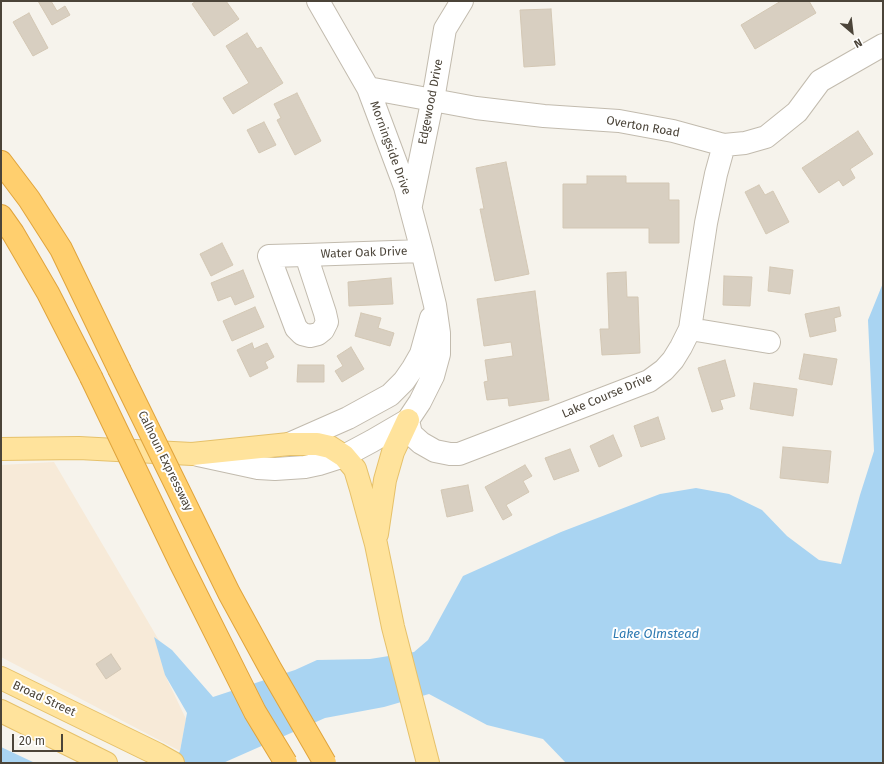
<!DOCTYPE html>
<html>
<head>
<meta charset="utf-8">
<style>
	body { margin:0 }
	#map { position:relative; width:884px; height:764px; overflow:hidden; background:#f6f3ec; font-family:"Fira Sans",sans-serif }
	canvas { display:block }
	.frame { position:absolute; inset:0; border:2px solid #4b4439; pointer-events:none }
	.north { position:absolute; left:832px; top:12px; width:40px; height:40px; -webkit-text-stroke:3px #fff; paint-order:stroke; rotate:152deg; font-size:11px; font-weight:700; line-height:16px; text-align:center; color:#4b4439 }
	.north::after { content:''; display:block; margin:auto; width:14px; height:18px; background:#4b4439; clip-path:polygon(50% 0,100% 100%,50% 72%,0 100%) }
	.scale { position:absolute; left:12px; top:734px; width:51px; height:18px; box-sizing:border-box; border:2px solid #4b4439; border-top:0; padding-left:5px; font-size:12px; line-height:14px; white-space:nowrap; color:#4b4439; -webkit-text-stroke:3px #fff; paint-order:stroke }
</style>
</head>
<body>
<div id="map">
<canvas width="884" height="764"></canvas>
<div class="frame"></div>
<div class="north">N</div>
<div class="scale">20 m</div>
</div>
<script>
const context = document.querySelector('canvas').getContext('2d');
context.lineJoin = 'round';
function fillPath(path, color) { context.fillStyle = color; context.fill(path, 'evenodd'); }
const toPath = rows => new Path2D(rows.map(r => 'M' + r).join(''));
function strokePath(path, color, width, dash) { context.strokeStyle = color; context.lineWidth = width; context.lineCap = dash ? 'butt' : 'round'; context.setLineDash(dash || []); context.stroke(path); }
function write(font, color, halo, rows, align = 'center') {
  context.font = font + ' "Fira Sans",sans-serif'; context.lineWidth = 4; context.setLineDash([]); context.textBaseline = 'middle'; context.strokeStyle = halo; context.fillStyle = color; for (const [text, x, y, turn = 0] of rows) {
    context.save(); context.translate(x, y); context.rotate((+turn || 0) * Math.PI / 180); context.textAlign = isNaN(turn) ? turn : align; if (halo) context.strokeText(text, 0, 0); context.fillText(text, 0, 0); context.restore();
  }
}
fillPath(toPath([
	[54,462,160,642,165,675,186,719,180,751,1,657,1,465]
]), '#f7ead8');
fillPath(toPath([
	[883,283,883,763,566,763,543,739,487,725,429,694,384,707,325,718,223,763,173,763,180,751,187,713,165,675,154,637,172,650,213,697,295,670,317,660,370,659,414,652,428,640,463,576,561,532,660,494,696,488,729,494,762,510,787,536,819,560,841,564,860,495,874,451,868,320],
	[1,747,35,763,1,763]
]), '#a9d4f2');
const building = toPath([
	[38,1,51,1,57,11,65,6,70,15,52,25,38,1],
	[196,1,226,1,239,19,214,36,192,4,196,1],
	[781,1,809,1,816,13,755,49,741,25,781,1],
	[551,9,555,65,524,67,520,10,551,9],
	[29,13,48,48,33,56,13,22,29,13],
	[247,33,257,49,261,47,283,83,233,114,223,98,249,83,226,46,247,33],
	[297,93,321,141,295,155,277,120,281,118,274,104,297,93],
	[264,122,276,145,259,153,247,130,264,122],
	[858,131,873,154,850,169,855,178,843,186,839,180,819,193,802,168,858,131],
	[506,162,529,274,495,281,480,209,484,209,476,168,506,162],
	[587,176,626,176,626,183,669,183,669,200,679,200,679,243,649,243,649,228,563,228,563,184,587,184,587,176],
	[759,185,765,195,773,191,789,222,766,234,745,192,759,185],
	[222,243,233,265,211,276,200,254,222,243],
	[770,267,793,270,790,294,768,291,770,267],
	[243,270,254,297,235,305,231,296,218,301,211,283,243,270],
	[626,272,627,297,638,297,640,353,602,355,600,329,609,329,607,273,626,272],
	[724,276,752,277,750,306,723,305,724,276],
	[391,278,393,304,349,306,348,282,391,278],
	[535,291,549,400,509,406,508,398,487,400,484,382,488,381,485,360,513,356,511,342,484,346,477,299,535,291],
	[255,307,264,327,232,341,223,321,255,307],
	[839,307,841,316,834,318,836,331,810,337,805,314,839,307],
	[361,313,381,318,378,328,394,333,390,346,355,336,361,313],
	[252,343,254,349,267,343,274,357,265,362,268,368,250,377,237,350,252,343],
	[351,347,364,369,342,382,335,371,343,366,337,356,351,347],
	[804,354,837,359,832,385,799,379,804,354],
	[725,360,735,396,720,400,723,409,712,412,698,368,725,360],
	[298,365,324,365,324,382,297,382,298,365],
	[754,383,797,389,793,416,750,409,754,383],
	[658,417,665,439,641,447,634,426,658,417],
	[613,435,622,456,599,467,590,446,613,435],
	[783,447,831,451,828,483,780,478,783,447],
	[570,449,579,471,554,480,545,458,570,449],
	[525,465,532,476,523,481,529,492,506,505,512,515,503,520,485,487,525,465],
	[468,485,473,511,447,517,441,490,468,485],
	[111,654,121,669,106,679,96,664,111,654]
]);
fillPath(building, '#d8cfc1');
strokePath(building, '#d3c7b4', 1);
const minor = toPath([
	[368,88,476,108,544,116,619,121,673,131,724,145,745,143,766,137,797,112,820,81,883,45],
	[411,205,435,88,445,29,462,1],
	[306,255,325,313,327,322,323,330,318,334,310,336,302,334,296,328,269,256,306,255,422,251],
	[690,329,769,342],
	[408,420,411,434,421,443,435,451,450,454,459,454,649,381,664,370,673,360,681,347,690,329,706,223,716,174,724,145],
	[289,444,348,418,390,395,404,381,413,368,421,354,431,318],
	[198,455,258,468,275,469,305,467,319,464,344,456,372,441,408,420,420,402,433,376,439,354,439,333,435,305,422,251,405,187,368,88,318,1]
]);
const major = toPath([
	[1,449,79,448,192,454,289,444,317,444,330,447,344,456,355,469,361,489,376,544,393,627,428,763],
	[377,534,385,480,393,452,408,420],
	[1,678,157,754,173,763],
	[1,711,106,763]
]);
const highway = toPath([
	[1,162,29,199,61,249,119,369],
	[1,216,13,233,48,293,91,377]
]);
strokePath(minor, '#c2bbae', 24);
strokePath(major, '#e6c16a', 24);
strokePath(highway, '#e0a43c', 24);
strokePath(minor, '#fff', 22);
strokePath(major, '#ffe39c', 22);
strokePath(highway, '#ffcf6e', 22);
const highwayBridge = toPath([
	[119,369,229,593,270,668,325,763],
	[91,377,180,562,255,712,286,763]
]);
strokePath(highwayBridge, '#e0a43c', 24, []);
strokePath(highwayBridge, '#ffcf6e', 22);
write('12px', '#4b4439', '#fff', [
	["Edgewood Drive",431,102,-79],
	["Overton Road",643,127,10],
	["Morningside Drive",390,148,70],
	["Water Oak Drive",364,253,-2],
	["Lake Course Drive",607,396,-23],
	["Calhoun Expressway",165,461,64],
	["Broad Street",44,699,25]
]);
write('italic 13px', '#2e7ab2', '#fff', [
	["Lake Olmstead",656,634]
]);
</script>
</body>
</html>
